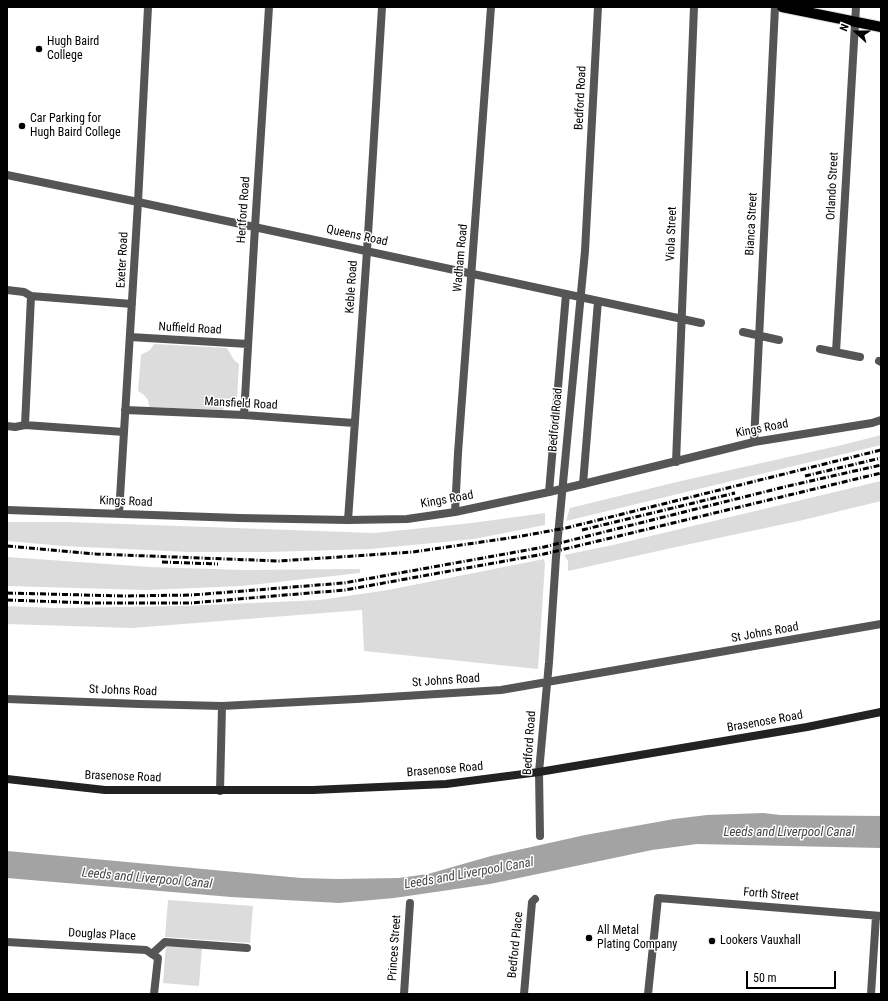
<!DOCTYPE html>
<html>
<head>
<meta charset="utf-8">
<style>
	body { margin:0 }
	#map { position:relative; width:888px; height:1001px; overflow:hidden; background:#fff; font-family:"Roboto Condensed",sans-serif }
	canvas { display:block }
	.frame { position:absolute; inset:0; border:8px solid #000; pointer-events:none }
	.north { position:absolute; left:836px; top:12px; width:40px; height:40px; -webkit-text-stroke:3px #fff; paint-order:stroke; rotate:291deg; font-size:11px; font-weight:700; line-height:16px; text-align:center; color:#000 }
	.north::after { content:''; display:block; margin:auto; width:14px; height:18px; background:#000; clip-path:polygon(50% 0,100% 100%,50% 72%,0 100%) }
	.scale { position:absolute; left:746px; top:971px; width:90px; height:18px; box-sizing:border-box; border:2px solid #000; border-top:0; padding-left:5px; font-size:12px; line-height:14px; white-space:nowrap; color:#000; -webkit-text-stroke:3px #fff; paint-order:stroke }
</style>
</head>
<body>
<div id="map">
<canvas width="888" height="1001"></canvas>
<div class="frame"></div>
<div class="north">N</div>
<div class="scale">50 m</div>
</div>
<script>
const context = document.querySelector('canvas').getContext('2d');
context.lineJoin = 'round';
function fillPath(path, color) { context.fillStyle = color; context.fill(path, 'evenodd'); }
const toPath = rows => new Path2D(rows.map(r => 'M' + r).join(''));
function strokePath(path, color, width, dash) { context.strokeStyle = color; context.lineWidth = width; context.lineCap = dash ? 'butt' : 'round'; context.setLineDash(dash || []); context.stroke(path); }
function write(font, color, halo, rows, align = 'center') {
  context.font = font + ' "Roboto Condensed",sans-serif'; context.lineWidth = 3; context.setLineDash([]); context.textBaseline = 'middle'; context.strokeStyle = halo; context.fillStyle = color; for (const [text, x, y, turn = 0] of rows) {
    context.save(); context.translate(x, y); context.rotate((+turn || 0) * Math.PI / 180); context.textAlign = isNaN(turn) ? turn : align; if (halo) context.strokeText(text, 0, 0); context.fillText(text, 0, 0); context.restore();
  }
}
fillPath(toPath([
	[154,344,227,348,234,360,239,364,237,399,225,404,223,410,149,407,148,400,143,394,138,391,141,355,150,350],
	[881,435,881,445,566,521,570,508,681,481,842,445],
	[881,481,881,501,803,520,676,547,568,571,568,561,564,555,613,545],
	[545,513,545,525,474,539,371,549,269,552,189,552,63,546,7,541,7,522,67,522,374,533,472,523],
	[7,557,150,567,244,570,360,569,360,573,242,586,146,590,7,586],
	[544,559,545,564,538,669,364,651,362,610,132,628,7,624,7,606,55,608,184,606,320,600,388,590],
	[168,900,253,906,250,943,165,937],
	[166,944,202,947,199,986,163,983]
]), '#dcdcdc');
fillPath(toPath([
	[763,813,780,815,881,816,881,848,697,844,652,850,490,884,394,898,339,903,231,897,7,878,7,851,301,878,337,879,399,878,428,874,491,856,585,835,674,819,707,815]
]), '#a3a3a3');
const primary = toPath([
	[782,7,881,27]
]);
strokePath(primary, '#dbdbdb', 12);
strokePath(toPath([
	[7,175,138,202,701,323],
	[7,290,24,292,31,296],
	[598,301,583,484,754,442,872,423,881,420],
	[743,332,779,340],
	[130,337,248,344],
	[820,349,860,357],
	[836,352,856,7],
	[879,361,881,362],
	[125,410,244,415,354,423],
	[244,415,255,227,269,7],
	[7,426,15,427,25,425],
	[124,432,25,425,31,296,132,304],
	[754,442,775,7],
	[676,462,694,7],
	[7,510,239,518,348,520,407,519,455,512,549,492,566,294],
	[455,512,458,453,491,7],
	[119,514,138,202,148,7],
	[348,520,367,251,382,7],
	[7,699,140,704,222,706,356,699,501,690,881,624],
	[220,791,222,706],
	[540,836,539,772,549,662,556,557,585,251,598,7],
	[7,942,146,950,158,958,154,994],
	[152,954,165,942,247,948],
	[404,994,410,903],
	[524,994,532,902,535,899],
	[648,994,658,898,881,916],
	[871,994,876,916]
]), '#555', 8);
strokePath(toPath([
	[7,779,105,790,313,790,446,784,539,772,807,727,881,712]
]), '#222', 8);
strokePath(primary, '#000', 10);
strokePath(toPath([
	[805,476,881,458],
	[582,530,735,493],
	[7,546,96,554,279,561,413,552,516,537,566,528,881,450],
	[162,562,218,564],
	[7,593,124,596,192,595,344,583,544,547,784,487,881,465],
	[7,600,92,603,191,603,345,590,544,554,881,473]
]), '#000', 3, [6, 2, 1, 2]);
strokePath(toPath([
	[549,492,583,484]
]), '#555', 8);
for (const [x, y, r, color] of [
	[39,49,4,"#000"],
	[22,126,4,"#000"],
	[589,938,4,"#000"],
	[712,941,4,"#000"]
]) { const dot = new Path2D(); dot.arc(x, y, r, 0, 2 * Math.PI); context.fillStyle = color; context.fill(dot); strokePath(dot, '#fff', 1.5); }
write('12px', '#000', '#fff', [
	["Hugh Baird",47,42],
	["College",47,56],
	["Car Parking for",30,119],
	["Hugh Baird College",30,133],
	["All Metal",597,931],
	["Plating Company",597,945],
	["Lookers Vauxhall",720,941]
], 'left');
write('12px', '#000', '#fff', [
	["Bedford Road",581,98,-87],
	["Orlando Street",833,186,-87],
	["Hertford Road",244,210,-86],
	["Bianca Street",752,224,-87],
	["Viola Street",672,234,-88],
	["Queens Road",357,236,12],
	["Wadham Road",461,258,-85],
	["Exeter Road",123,260,-87],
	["Keble Road",352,287,-86],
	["Nuffield Road",190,329,3],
	["Mansfield Road",241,404,3],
	["Bedford Road",556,420,-85],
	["Kings Road",762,429,-11],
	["Kings Road",447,500,-10],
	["Kings Road",126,502,2],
	["St Johns Road",765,633,-10],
	["St Johns Road",446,681,-4],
	["St Johns Road",123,691,2],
	["Brasenose Road",765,722,-10],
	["Bedford Road",530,743,-86],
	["Brasenose Road",445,770,-5],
	["Brasenose Road",123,777,2],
	["Forth Street",771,895,5],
	["Douglas Place",102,935,3],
	["Bedford Place",516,945,-84],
	["Princes Street",395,948,-86]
]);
write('italic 13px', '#444', '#fff', [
	["Leeds and Liverpool Canal",789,833],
	["Leeds and Liverpool Canal",469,874,-10],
	["Leeds and Liverpool Canal",147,879,5]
]);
</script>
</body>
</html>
